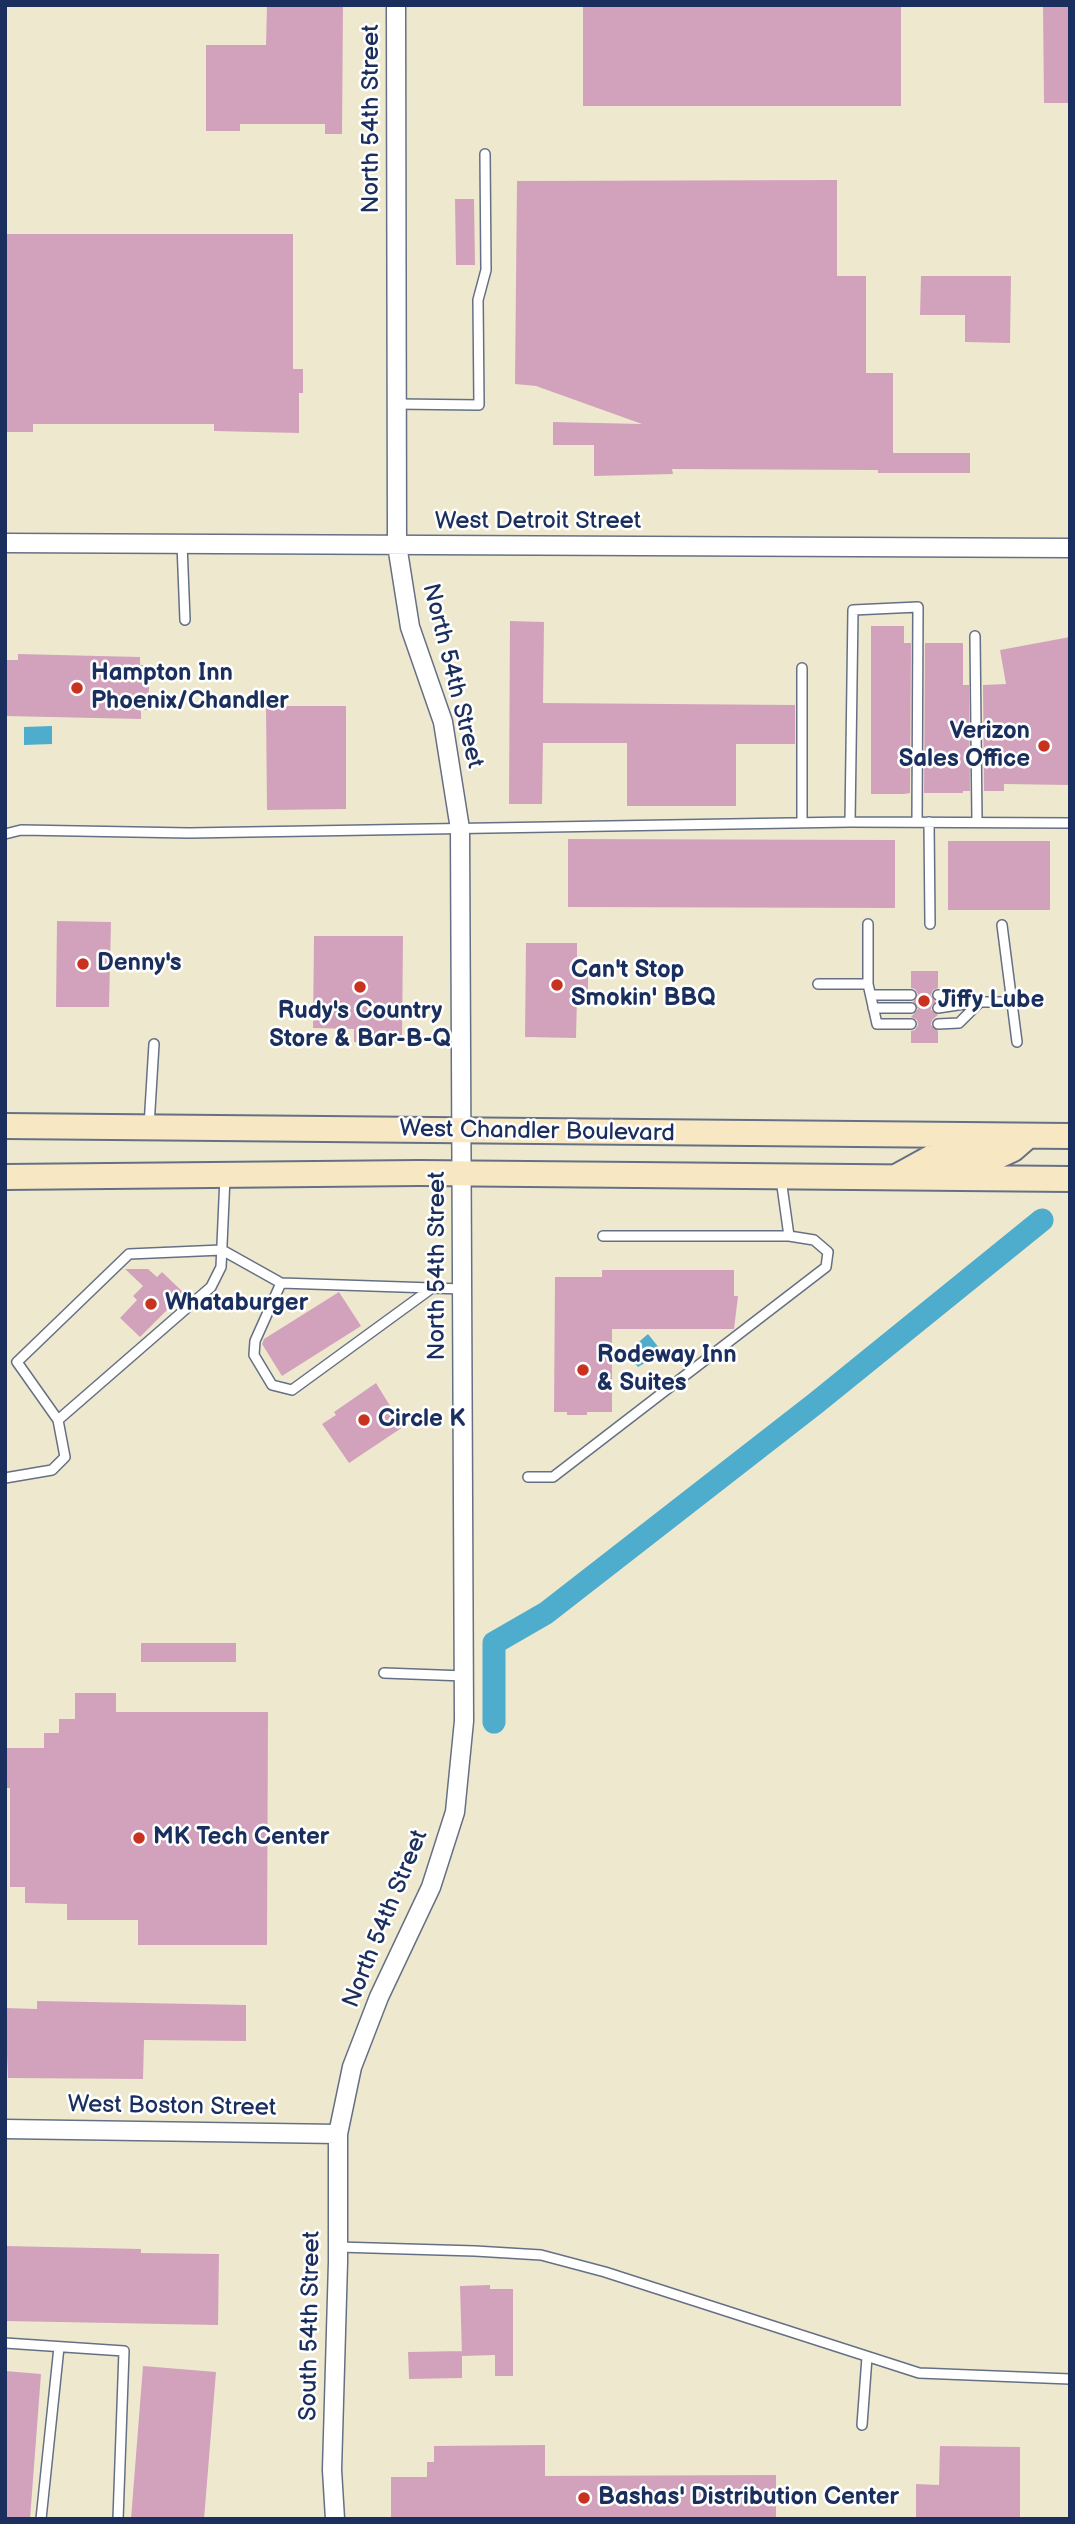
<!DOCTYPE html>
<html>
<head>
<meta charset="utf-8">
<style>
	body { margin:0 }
	#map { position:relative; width:1075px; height:2524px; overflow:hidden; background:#eee9ce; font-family:"Balsamiq Sans",sans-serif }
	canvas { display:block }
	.frame { position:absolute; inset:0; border:7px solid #1b2f5e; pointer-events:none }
</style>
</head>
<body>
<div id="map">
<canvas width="1075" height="2524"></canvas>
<div class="frame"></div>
</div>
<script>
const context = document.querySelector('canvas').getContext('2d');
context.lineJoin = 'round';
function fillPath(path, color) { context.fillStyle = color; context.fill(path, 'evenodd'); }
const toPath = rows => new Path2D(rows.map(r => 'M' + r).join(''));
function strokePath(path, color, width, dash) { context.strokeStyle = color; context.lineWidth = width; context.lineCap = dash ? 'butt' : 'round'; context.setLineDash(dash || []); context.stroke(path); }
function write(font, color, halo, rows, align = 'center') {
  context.font = font + ' "Balsamiq Sans",sans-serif'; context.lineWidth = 5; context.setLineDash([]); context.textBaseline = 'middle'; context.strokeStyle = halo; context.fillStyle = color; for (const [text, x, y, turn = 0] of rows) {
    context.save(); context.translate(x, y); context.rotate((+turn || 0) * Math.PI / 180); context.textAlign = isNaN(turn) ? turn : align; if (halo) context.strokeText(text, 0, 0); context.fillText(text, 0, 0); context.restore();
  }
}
fillPath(toPath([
	[52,726,52,744,24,745,24,727],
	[648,1334,660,1349,652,1355,653,1358,638,1367,626,1353]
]), '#4eaccd');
strokePath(toPath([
	[494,1722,494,1643,546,1613,816,1403,1042,1220]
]), '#4eaccd', 23);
fillPath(toPath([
	[267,5,343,5,342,134,325,134,325,124,240,124,240,131,206,131,206,45,266,45],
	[583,5,901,5,901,106,583,106],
	[1043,5,1070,5,1070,103,1044,103],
	[837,180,837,276,866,276,866,373,893,373,893,453,970,453,970,473,878,473,878,470,672,469,673,474,594,476,594,445,553,445,553,422,642,424,536,386,515,384,517,181],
	[455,199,474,199,475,265,456,265],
	[5,234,293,234,293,369,303,369,303,393,299,393,299,433,214,431,214,424,33,424,33,432,5,432],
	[921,276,1011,276,1010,343,965,342,965,315,920,315],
	[510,621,544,622,543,703,795,705,795,744,736,744,736,806,627,806,627,743,543,743,542,804,509,804],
	[871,626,904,626,904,643,911,643,910,793,904,794,871,794],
	[1070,637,1070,785,1004,784,1004,791,984,791,983,685,1006,684,1000,650],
	[925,643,963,643,963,685,969,685,970,791,963,791,963,793,924,793],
	[18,654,140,657,140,665,150,666,148,710,141,710,141,719,5,716,5,660,18,660],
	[266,706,346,706,346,809,267,810],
	[568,839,895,840,895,908,568,907],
	[948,841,1050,841,1050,910,948,910],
	[57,921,111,922,109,1007,56,1007],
	[314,936,403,936,402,1043,354,1042,354,1029,313,1028],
	[526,943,577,943,577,972,588,972,588,997,577,997,576,1038,525,1037],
	[911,971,938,971,938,988,933,990,931,995,936,1002,932,1005,931,1010,938,1015,932,1020,931,1025,938,1031,938,1043,911,1043,911,1031,915,1030,918,1025,917,1020,911,1017,918,1009,913,1002,918,994,915,989,911,988],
	[125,1269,148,1269,157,1277,162,1272,184,1293,140,1337,120,1318,137,1300,133,1296,143,1286],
	[602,1270,734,1270,734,1296,738,1296,734,1329,612,1329,612,1412,587,1412,587,1415,567,1415,567,1412,554,1412,555,1277,602,1277],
	[339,1292,361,1326,282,1376,262,1344,264,1339],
	[376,1383,403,1427,349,1463,322,1424,336,1415,334,1412],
	[141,1643,236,1643,236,1662,141,1662],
	[75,1693,116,1693,116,1712,268,1712,267,1945,138,1945,138,1920,67,1920,67,1904,25,1903,25,1887,10,1887,10,1788,5,1788,5,1748,44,1748,44,1733,59,1733,59,1719,75,1719],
	[37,2001,246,2005,246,2041,144,2040,143,2079,8,2078,5,2008,37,2009],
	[5,2246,141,2249,141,2253,219,2254,218,2325,5,2321],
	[490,2285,490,2289,513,2289,513,2376,495,2376,495,2355,462,2356,460,2286],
	[462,2351,462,2378,409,2379,408,2352],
	[143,2366,216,2372,204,2519,131,2519],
	[5,2371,41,2374,30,2519,5,2519],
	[545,2445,545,2476,776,2475,776,2519,391,2519,391,2477,427,2477,427,2462,434,2462,434,2446],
	[940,2446,1020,2447,1020,2519,916,2519,916,2484,939,2485]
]), '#d2a2bc');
const service = toPath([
	[397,404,479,405,478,300,486,270,485,154],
	[182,544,185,620],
	[975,636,977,822],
	[850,822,853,610,918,607,917,822],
	[929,822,930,924],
	[802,823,802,668],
	[5,834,21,830,189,833,850,822,1070,823],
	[1002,925,1017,1042],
	[818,984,868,984,868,924],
	[868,984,877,1024,911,1024],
	[871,995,911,995],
	[938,995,980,1002],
	[873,1008,911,1008],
	[938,1008,971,1003],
	[938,1024,959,1023,980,1002,1012,1002],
	[149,1126,154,1044],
	[603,1236,789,1236],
	[281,1283,255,1341,254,1355,272,1385,292,1390,432,1288],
	[58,1420,17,1362,129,1254,222,1250,281,1283,462,1289],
	[528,1477,553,1477,826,1267,828,1252,814,1240,789,1236,781,1179],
	[5,1478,52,1470,65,1457,58,1420,211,1287,221,1267,225,1177],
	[384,1673,465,1676],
	[338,2247,475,2251,541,2255,605,2272,919,2373,1070,2379],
	[5,2343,124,2351,118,2519],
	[862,2425,867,2357],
	[41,2519,59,2347]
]);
const minor = toPath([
	[5,543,1070,548],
	[5,2129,338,2134],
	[335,2519,332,2470,338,2262,338,2134,352,2067,379,1997,431,1887,455,1812,464,1721,460,829,443,722,410,627,397,545,396,5]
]);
const secondary = toPath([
	[5,1126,1070,1136],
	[5,1177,419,1173,1070,1179],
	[896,1177,936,1155,1000,1155,1013,1149,1028,1136]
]);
strokePath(service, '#657085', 12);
strokePath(minor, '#657085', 21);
strokePath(secondary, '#657085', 28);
strokePath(service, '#fff', 9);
strokePath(minor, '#fff', 18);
strokePath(secondary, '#f7e8c3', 24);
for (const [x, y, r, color] of [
	[77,688,7,"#c8321e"],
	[1044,746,7,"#c8321e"],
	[83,964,7,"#c8321e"],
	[557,985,7,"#c8321e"],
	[360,987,7,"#c8321e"],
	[924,1001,7,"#c8321e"],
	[151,1304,7,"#c8321e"],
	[583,1370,7,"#c8321e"],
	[364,1420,7,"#c8321e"],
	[139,1838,7,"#c8321e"],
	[584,2498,7,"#c8321e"]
]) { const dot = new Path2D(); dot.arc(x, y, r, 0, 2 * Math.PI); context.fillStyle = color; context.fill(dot); strokePath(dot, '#fff', 2.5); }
write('24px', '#1b2f5e', '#fff', [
	["North 54th Street",372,119,-90],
	["West Detroit Street",538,522],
	["North 54th Street",452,676,76],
	["West Chandler Boulevard",537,1132,1],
	["North 54th Street",438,1266,-90],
	["North 54th Street",386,1919,-68],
	["West Boston Street",172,2107,1],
	["South 54th Street",311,2326,-89]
]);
write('bold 24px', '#1b2f5e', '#fff', [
	["Hampton Inn",91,674],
	["Phoenix/Chandler",91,702],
	["Verizon",1030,732,"right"],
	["Sales Office",1030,760,"right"],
	["Denny's",97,964],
	["Can't Stop",571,971],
	["Smokin' BBQ",571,999],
	["Jiffy Lube",938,1001],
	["Rudy's Country",360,1012,"center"],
	["Store & Bar-B-Q",360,1040,"center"],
	["Whataburger",165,1304],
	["Rodeway Inn",597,1356],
	["& Suites",597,1384],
	["Circle K",378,1420],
	["MK Tech Center",153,1838],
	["Bashas' Distribution Center",598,2498]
], 'left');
</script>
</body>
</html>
